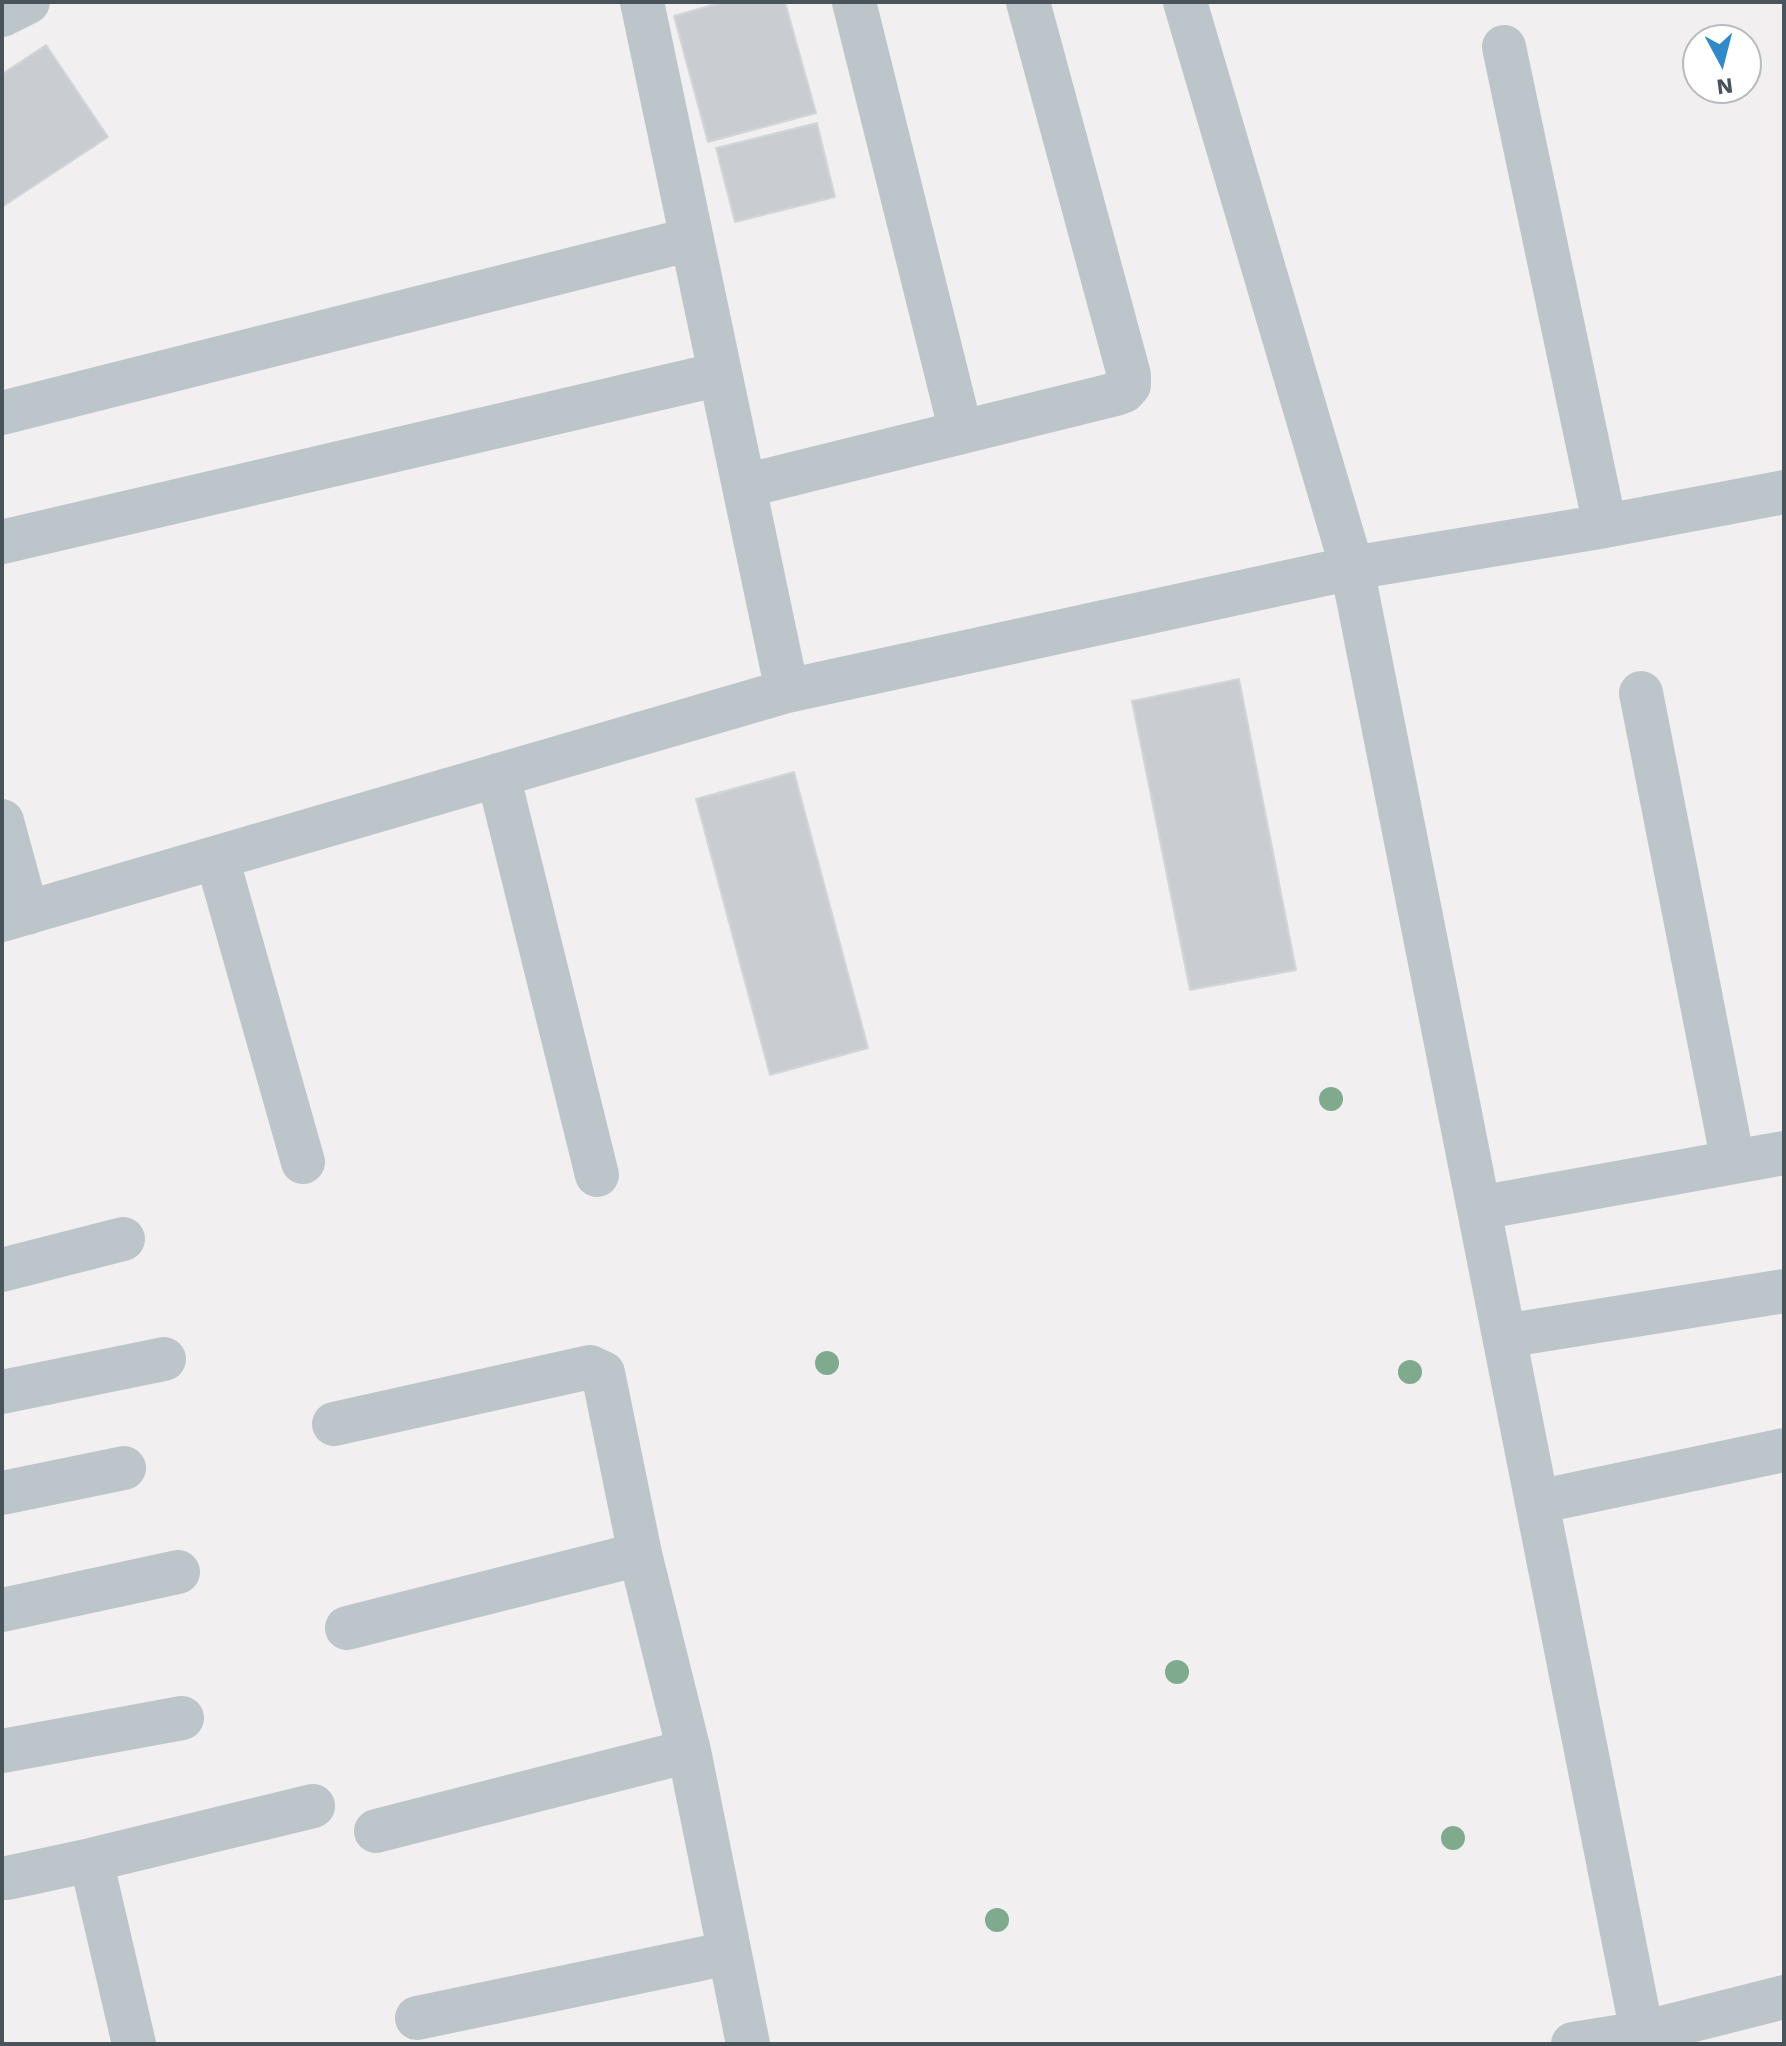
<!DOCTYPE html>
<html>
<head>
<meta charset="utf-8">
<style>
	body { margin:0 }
	#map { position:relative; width:1786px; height:2046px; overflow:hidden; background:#f1efef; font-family:"Work Sans",sans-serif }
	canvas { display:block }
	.frame { position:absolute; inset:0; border:4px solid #49545a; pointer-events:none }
	.north { position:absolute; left:1682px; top:24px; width:80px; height:80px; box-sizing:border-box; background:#fff; border:2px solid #b6bbbd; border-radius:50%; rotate:173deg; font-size:22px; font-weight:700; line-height:32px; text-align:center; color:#49545a }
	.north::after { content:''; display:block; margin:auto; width:28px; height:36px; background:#308aca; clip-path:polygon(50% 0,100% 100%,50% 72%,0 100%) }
</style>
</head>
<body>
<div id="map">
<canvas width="1786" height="2046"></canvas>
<div class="frame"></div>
<div class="north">N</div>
</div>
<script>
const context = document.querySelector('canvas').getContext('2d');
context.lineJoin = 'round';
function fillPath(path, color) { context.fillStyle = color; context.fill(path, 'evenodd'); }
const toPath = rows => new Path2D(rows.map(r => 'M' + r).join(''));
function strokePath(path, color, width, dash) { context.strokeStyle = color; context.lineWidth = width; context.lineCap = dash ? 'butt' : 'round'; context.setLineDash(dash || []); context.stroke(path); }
const building = toPath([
	[723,2,785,2,816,113,708,142,674,16,723,2],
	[46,45,108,137,2,207,2,74,46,45],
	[817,123,835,197,735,222,716,148,817,123],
	[1239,679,1296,970,1190,990,1132,701,1239,679],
	[794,772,868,1048,770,1075,696,799,794,772]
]);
fillPath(building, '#c9cdd1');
strokePath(building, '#d3d6d9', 2);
strokePath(toPath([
	[642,2,787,691],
	[854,2,961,432],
	[1185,2,1352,568,1642,2033],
	[2,15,28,2],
	[1504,47,1605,526],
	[2,413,692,239],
	[744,486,1116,394,1124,391,1129,385,1129,375,1028,2],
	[2,542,720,374],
	[1641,693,1733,1162],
	[498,775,597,1175],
	[2,821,27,913],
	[217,858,303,1162],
	[2,920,787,691,1352,568,1605,526,1784,492],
	[1479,1208,1784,1153],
	[2,1270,123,1239],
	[1504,1336,1784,1291],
	[2,1392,164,1359],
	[334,1424,590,1367,603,1373,640,1554,689,1751,748,2044],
	[2,1493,124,1468],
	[1537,1502,1784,1450],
	[2,1610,178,1572],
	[347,1628,640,1554],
	[2,1751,182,1718],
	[376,1831,689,1751],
	[7,1878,91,1860],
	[417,2018,729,1953],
	[134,2044,91,1860,313,1806],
	[1573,2044,1642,2033,1784,1997]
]), '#bcc5ca', 44);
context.fillStyle = '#80aa8e';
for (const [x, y] of [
	[1331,1099],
	[827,1363],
	[1410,1372],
	[1177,1672],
	[1453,1838],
	[997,1920]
]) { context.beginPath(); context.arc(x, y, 12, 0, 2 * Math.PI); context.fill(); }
</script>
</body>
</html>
